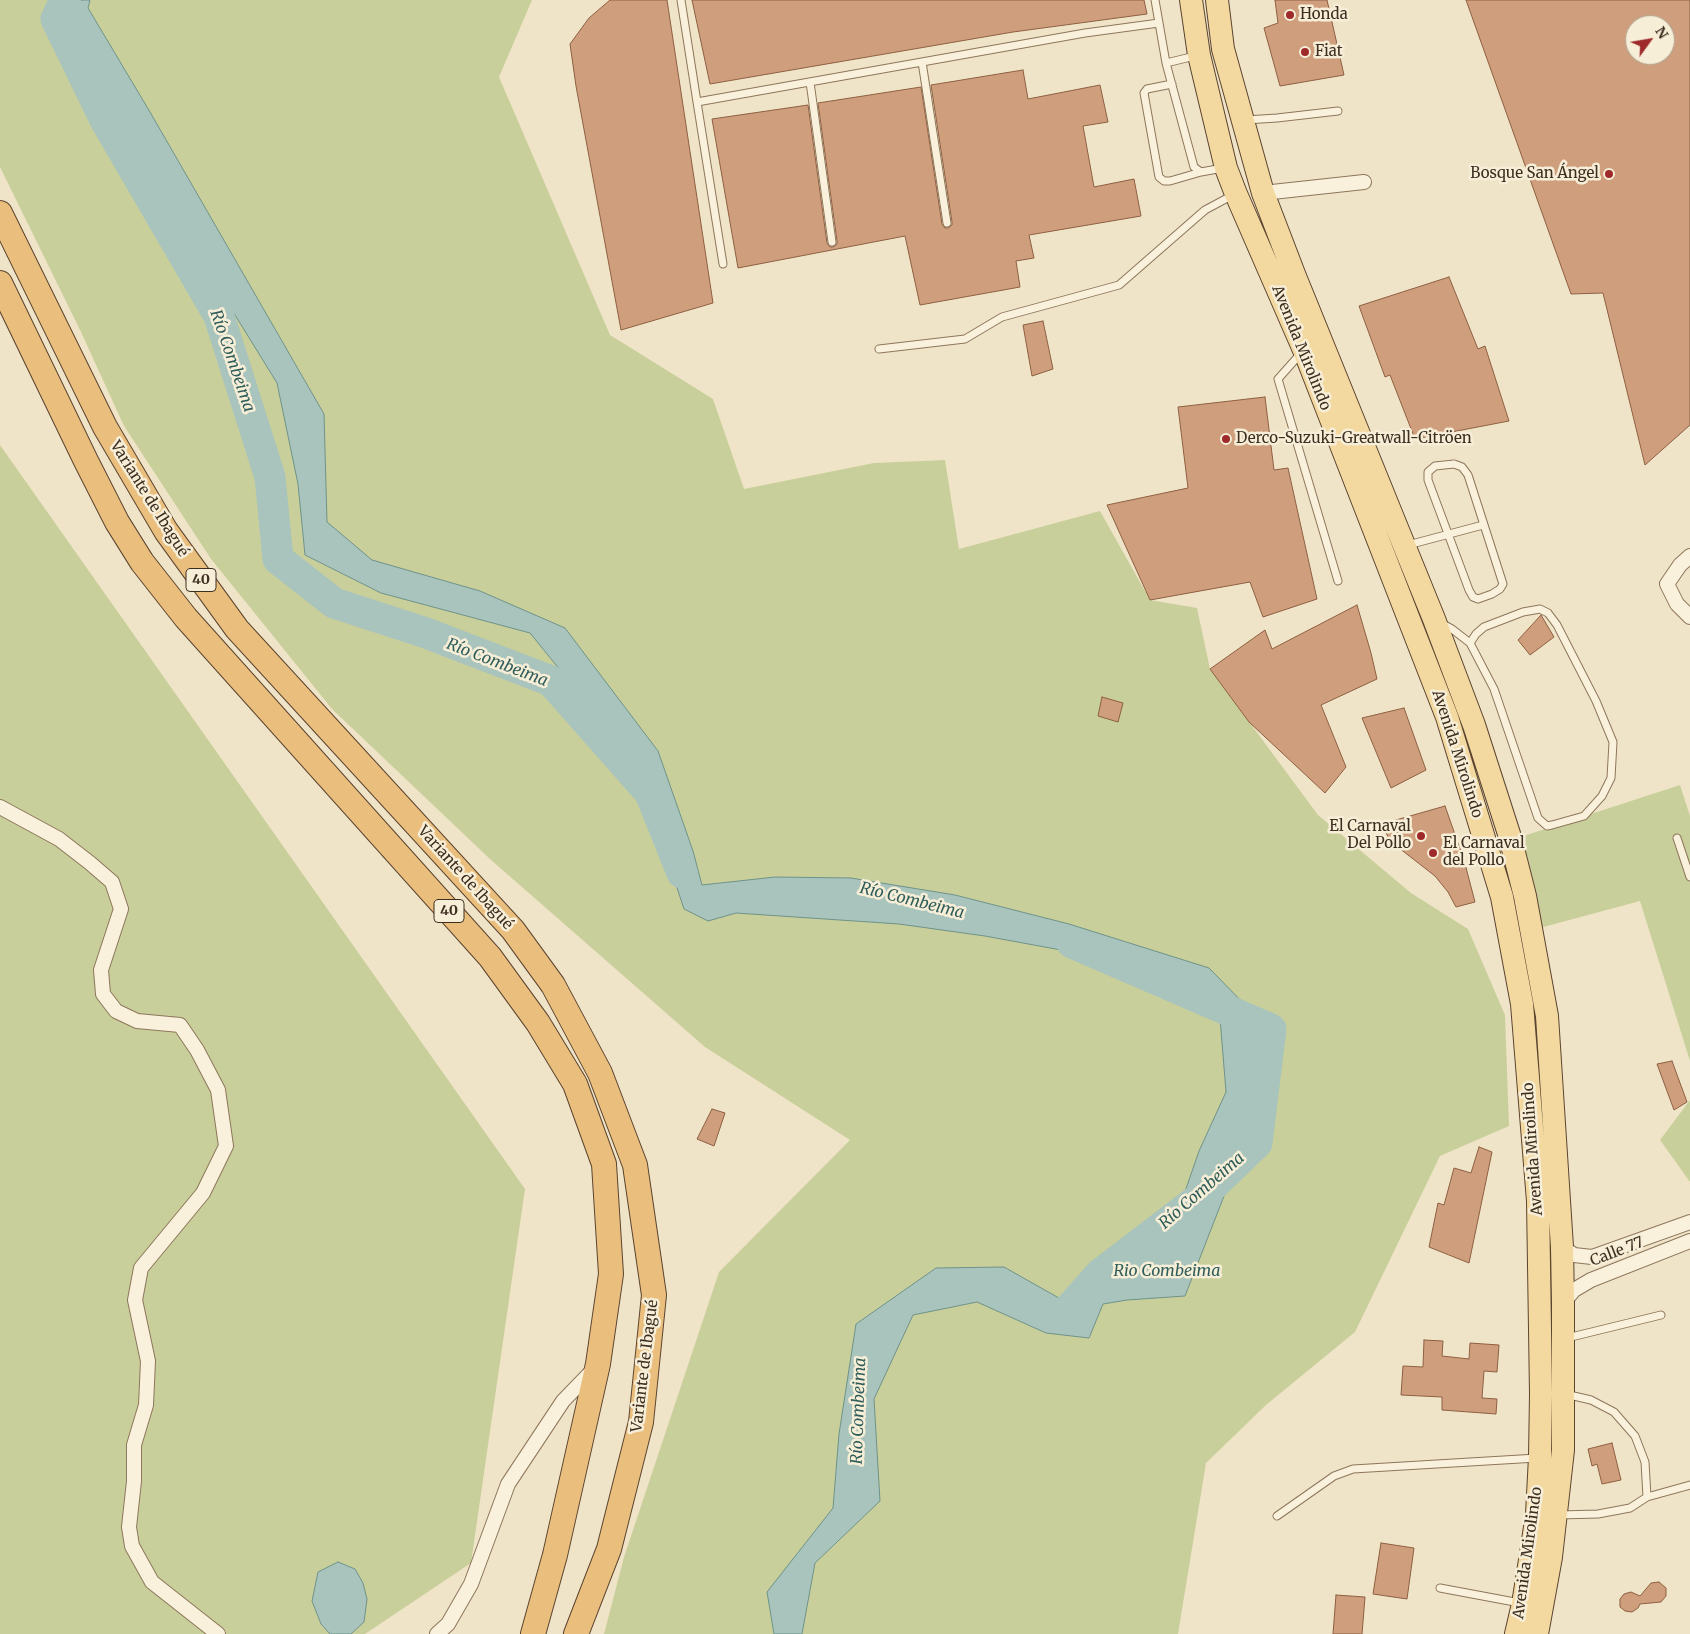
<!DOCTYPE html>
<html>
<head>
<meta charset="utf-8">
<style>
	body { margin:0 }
	#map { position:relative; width:1690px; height:1634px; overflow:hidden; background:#f0e4c8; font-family:Merriweather,serif }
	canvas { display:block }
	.north { position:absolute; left:1625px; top:15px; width:50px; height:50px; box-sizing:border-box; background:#f7eed8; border:1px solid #ada18e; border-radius:50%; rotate:58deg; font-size:14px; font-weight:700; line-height:20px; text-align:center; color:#3d2e20 }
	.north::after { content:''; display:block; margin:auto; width:18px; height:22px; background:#9e2a2b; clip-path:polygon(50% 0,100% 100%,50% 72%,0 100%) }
</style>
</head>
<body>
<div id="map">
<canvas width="1690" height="1634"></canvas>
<div class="north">N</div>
</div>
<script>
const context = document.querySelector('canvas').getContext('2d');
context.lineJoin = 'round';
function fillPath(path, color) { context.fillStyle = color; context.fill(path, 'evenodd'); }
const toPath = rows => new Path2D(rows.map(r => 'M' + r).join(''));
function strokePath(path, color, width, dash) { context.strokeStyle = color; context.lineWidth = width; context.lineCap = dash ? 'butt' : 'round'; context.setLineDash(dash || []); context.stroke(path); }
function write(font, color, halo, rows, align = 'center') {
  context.font = font + ' Merriweather,serif'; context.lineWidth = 5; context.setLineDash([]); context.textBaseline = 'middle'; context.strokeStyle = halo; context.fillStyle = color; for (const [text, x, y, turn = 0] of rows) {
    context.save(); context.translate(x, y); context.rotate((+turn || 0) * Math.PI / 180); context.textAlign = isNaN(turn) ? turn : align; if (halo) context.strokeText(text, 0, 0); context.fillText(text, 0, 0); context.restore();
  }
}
fillPath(toPath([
	[0,0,532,0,499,77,610,335,713,399,744,489,874,463,945,460,959,549,1100,511,1150,600,1197,608,1210,669,1318,815,1411,893,1468,929,1505,1015,1509,1126,1440,1156,1355,1332,1266,1405,1206,1463,1178,1634,604,1634,624,1557,719,1272,850,1140,705,1047,491,860,332,709,211,559,124,426,81,332,0,167],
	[0,445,525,1189,471,1563,365,1634,0,1634],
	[1680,785,1690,816,1690,1061,1640,901,1525,932,1502,843],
	[1690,1100,1690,1182,1660,1140]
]), '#c9cf9b');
const water = toPath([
	[55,0,90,0,88,8,150,112,324,414,327,522,372,560,480,591,565,628,658,751,693,851,702,885,775,877,851,878,955,895,1069,924,1209,968,1257,1017,1276,1104,1226,1191,1185,1296,1127,1300,1103,1304,1089,1338,1046,1333,977,1302,913,1315,874,1399,880,1501,815,1563,802,1634,774,1634,767,1592,833,1508,839,1434,856,1324,936,1268,1004,1267,1066,1302,1169,1238,1199,1151,1226,1092,1220,1018,1148,966,985,936,899,924,736,913,708,921,684,909,671,870,663,810,594,752,582,697,530,633,381,593,305,555,298,484,277,383,164,200,68,73,55,0],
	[338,1562,355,1569,363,1583,367,1599,364,1622,351,1634,330,1634,321,1624,312,1601,318,1572,338,1562]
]);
fillPath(water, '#a9c4bc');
strokePath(water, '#6f938a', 1);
strokePath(toPath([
	[65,0,56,19,105,120,219,316,270,477,278,559,334,603,426,633,551,681,650,793,682,873],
	[1055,1316,1061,1318,1100,1274,1202,1196,1257,1143,1271,1029,1072,943]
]), '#a9c4bc', 31);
const building = toPath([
	[610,0,667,0,713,303,621,330,576,86,570,44,589,18,610,0],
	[692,0,1144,0,1147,14,1013,32,710,84,692,0],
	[1275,0,1327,0,1344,75,1280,86,1264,28,1278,23,1275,0],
	[1466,0,1690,0,1690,425,1645,465,1603,293,1571,294,1466,0],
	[1635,25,1665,25,1665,55,1635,55,1635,25],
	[1023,70,1028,99,1100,85,1108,122,1083,126,1094,187,1134,179,1141,216,1029,235,1034,258,1016,261,1020,287,920,305,905,236,738,268,712,119,808,105,827,243,830,247,833,247,837,244,837,241,818,103,921,87,942,224,945,228,948,228,952,225,952,222,931,85,1023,70],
	[1449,277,1478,349,1485,346,1509,421,1415,439,1390,375,1385,377,1359,306,1449,277],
	[1043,321,1053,369,1032,376,1023,325,1043,321],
	[1265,397,1274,470,1288,468,1317,599,1263,617,1250,582,1150,600,1107,505,1188,488,1178,407,1265,397],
	[1357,605,1371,653,1377,679,1321,705,1346,767,1325,793,1249,722,1210,669,1265,630,1272,649,1357,605],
	[1541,615,1554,637,1530,655,1518,640,1541,615],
	[1102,697,1123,703,1118,722,1098,716,1102,697],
	[1404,708,1426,770,1391,788,1362,718,1404,708],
	[1445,806,1464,860,1475,902,1456,907,1448,892,1435,876,1390,841,1382,824,1445,806],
	[1672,1061,1687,1102,1674,1110,1657,1064,1672,1061],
	[712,1109,725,1113,714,1146,697,1139,712,1109],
	[1479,1147,1492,1152,1469,1263,1429,1247,1438,1203,1444,1205,1454,1168,1471,1173,1479,1147],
	[1424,1340,1443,1341,1442,1356,1469,1359,1470,1343,1499,1345,1497,1372,1484,1371,1482,1398,1497,1399,1496,1414,1442,1410,1442,1397,1401,1395,1403,1366,1423,1367,1424,1340],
	[1612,1443,1621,1480,1602,1484,1597,1464,1592,1466,1588,1449,1612,1443],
	[1381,1543,1414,1548,1407,1599,1373,1594,1381,1543],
	[1659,1582,1666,1588,1666,1596,1661,1602,1640,1604,1638,1608,1632,1612,1625,1611,1620,1607,1620,1599,1624,1594,1631,1592,1640,1596,1651,1583,1659,1582],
	[1336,1595,1365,1597,1362,1634,1333,1634,1336,1595]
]);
fillPath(building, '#cf9f7d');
strokePath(building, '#8d5f41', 1);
const service = toPath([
	[681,0,697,102],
	[1155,0,1166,63,1194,167,1201,172,1223,168],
	[922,62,947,223],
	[1166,63,1195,56],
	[810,82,832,242],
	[1172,84,1147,89,1144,93,1159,177,1164,181,1170,181,1201,172],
	[1246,120,1277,118,1338,111],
	[723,264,697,102,1085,33,1159,23],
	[879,349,965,339,1002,317,1119,285,1205,210,1233,195],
	[1302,352,1278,379,1338,581],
	[1454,464,1462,467,1468,475,1503,584,1500,589,1492,594,1478,599,1473,597,1469,590,1428,480,1428,472,1435,466,1454,464],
	[1408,545,1483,525],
	[1441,623,1452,629,1470,643,1494,689,1538,818,1547,826,1552,825,1584,816,1602,796,1611,778,1613,742,1596,701,1557,625,1548,613,1540,609,1523,612,1484,627,1476,634,1470,643],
	[1677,838,1690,877],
	[1567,1338,1661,1315],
	[1647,1497,1690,1485],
	[1559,1515,1598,1514,1630,1508,1647,1497,1645,1462,1635,1436,1614,1412,1591,1400,1565,1394],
	[1277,1516,1334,1476,1353,1469,1537,1458],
	[1440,1588,1520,1603]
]);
const minor = toPath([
	[1263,193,1364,182],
	[1690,556,1680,565,1667,584,1677,604,1690,617],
	[0,807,59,839,90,863,112,882,121,909,101,970,103,994,116,1011,137,1021,180,1025,197,1050,218,1090,226,1146,203,1193,141,1268,135,1300,148,1361,146,1405,134,1445,134,1481,129,1527,132,1546,152,1582,218,1634],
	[1562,1247,1574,1255,1592,1257,1690,1222],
	[1563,1303,1574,1290,1591,1280,1690,1241],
	[437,1634,448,1624,471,1584,508,1484,563,1401,594,1369]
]);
const primary = toPath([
	[1191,0,1199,55,1226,168,1236,194,1304,350,1447,717,1502,897,1522,1004,1538,1201,1541,1394,1540,1457,1537,1514,1530,1560,1523,1604,1516,1634],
	[1217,0,1223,49,1263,193,1294,274,1434,619,1474,725,1510,837,1525,896,1547,1016,1562,1247,1563,1303,1563,1450,1551,1557,1537,1634]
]);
const trunk = toPath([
	[0,213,105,427,166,531,237,629,513,930,553,985,600,1073,635,1165,654,1295,641,1422,609,1549,576,1634],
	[0,283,86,461,117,522,142,562,186,618,490,957,538,1023,575,1084,604,1164,611,1274,598,1364,555,1555,533,1634]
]);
strokePath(service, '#8d765c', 9);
strokePath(minor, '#8d765c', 16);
strokePath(primary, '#5b4430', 24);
strokePath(trunk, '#5b4430', 26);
strokePath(service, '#faf1dc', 7);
strokePath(minor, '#faf1dc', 14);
strokePath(primary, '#f3d9a0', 22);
strokePath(trunk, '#eabe7c', 24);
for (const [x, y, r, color] of [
	[1290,15,5,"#9e2a2b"],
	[1305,52,5,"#9e2a2b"],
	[1609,174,5,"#9e2a2b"],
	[1226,439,5,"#9e2a2b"],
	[1421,836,5,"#9e2a2b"],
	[1433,853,5,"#9e2a2b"]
]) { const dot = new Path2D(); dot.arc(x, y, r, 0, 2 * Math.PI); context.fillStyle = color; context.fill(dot); strokePath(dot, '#f7eed8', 2); }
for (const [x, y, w] of [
	[201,580,30],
	[449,911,30]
]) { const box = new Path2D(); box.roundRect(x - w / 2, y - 11.5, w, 23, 4); context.fillStyle = '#f7eed8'; context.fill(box); strokePath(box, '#3d2e20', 1); }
write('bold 14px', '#3d2e20', null, [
	["40",201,580],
	["40",449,911]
]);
write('15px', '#3d2e20', '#f7eed8', [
	["Honda",1300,15],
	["Fiat",1315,52],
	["Bosque San Ángel",1599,174,"right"],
	["Derco-Suzuki-Greatwall-Citröen",1236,439],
	["El Carnaval",1411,827,"right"],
	["Del Pollo",1411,844,"right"],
	["El Carnaval",1443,844],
	["del Pollo",1443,861]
], 'left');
write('15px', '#3d2e20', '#f7eed8', [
	["Avenida Mirolindo",1301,348,68],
	["Variante de Ibagué",149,499,58],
	["Avenida Mirolindo",1457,754,72],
	["Variante de Ibagué",465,878,48],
	["Avenida Mirolindo",1533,1149,-94],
	["Calle 77",1617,1252,-21],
	["Variante de Ibagué",645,1366,-83],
	["Avenida Mirolindo",1528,1553,-82]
]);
write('italic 16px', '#2f5d5a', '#f7eed8', [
	["Río Combeima",232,361,71],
	["Río Combeima",497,663,21],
	["Río Combeima",912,901,14],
	["Río Combeima",1202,1191,-41],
	["Rio Combeima",1167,1271],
	["Río Combeima",859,1411,-88]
]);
</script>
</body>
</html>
